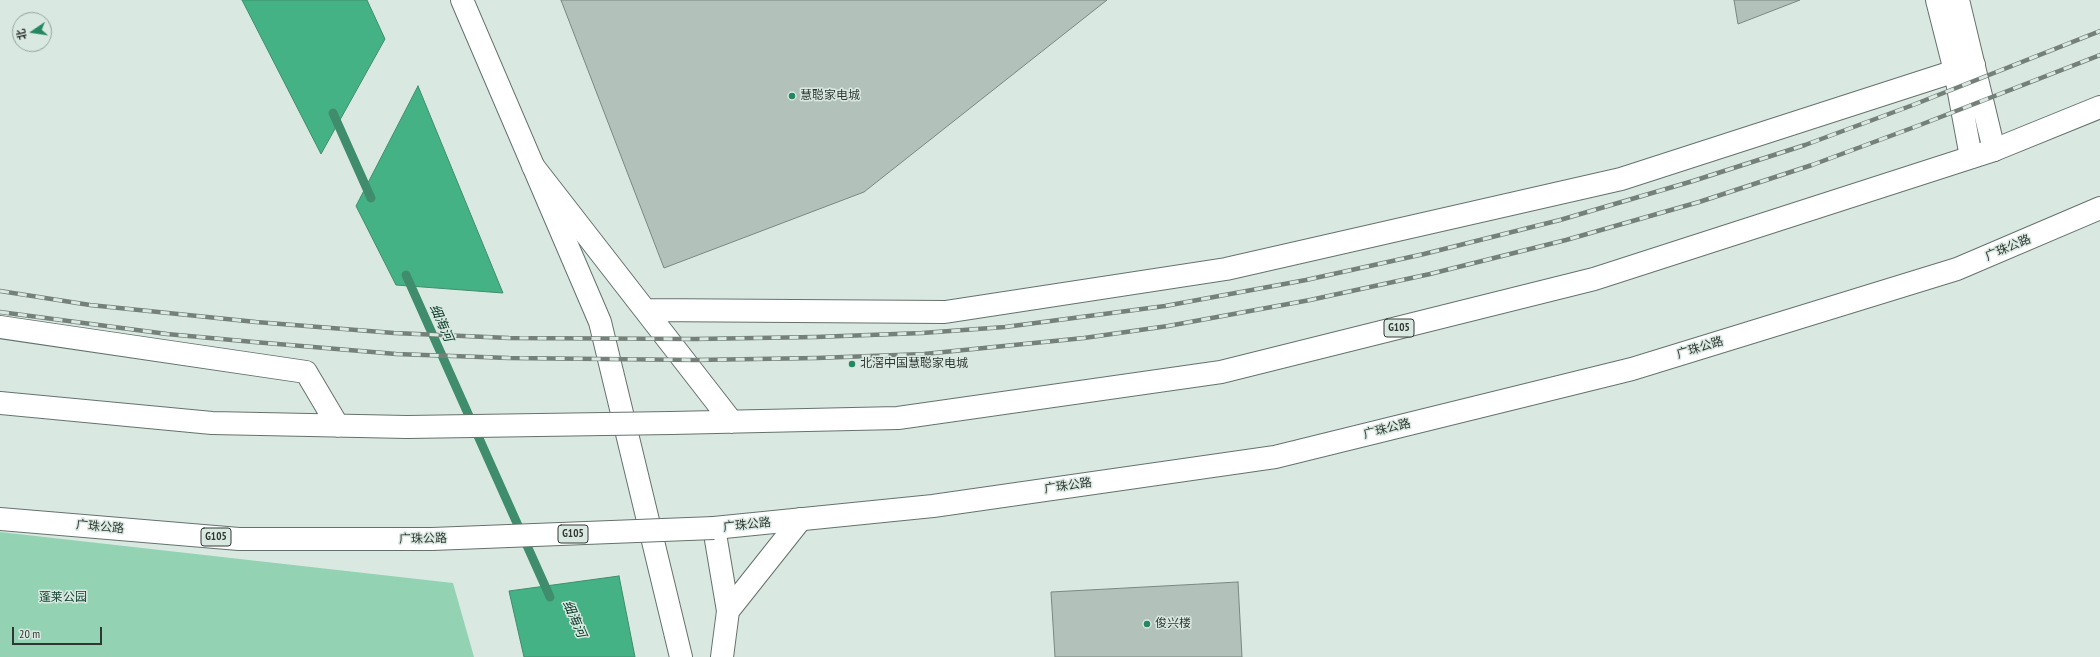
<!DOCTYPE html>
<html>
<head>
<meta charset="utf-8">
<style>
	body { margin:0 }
	#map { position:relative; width:2100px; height:657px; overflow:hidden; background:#d9e9e1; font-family:"PT Sans Narrow","Noto Sans SC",sans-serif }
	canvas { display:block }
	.north { position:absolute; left:12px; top:12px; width:40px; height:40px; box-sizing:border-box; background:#d9e9e1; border:1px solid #95a29b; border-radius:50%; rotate:257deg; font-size:11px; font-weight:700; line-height:16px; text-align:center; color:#303733 }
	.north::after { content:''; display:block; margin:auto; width:14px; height:18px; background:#248761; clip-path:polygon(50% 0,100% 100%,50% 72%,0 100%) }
	.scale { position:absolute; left:12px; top:627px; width:90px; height:18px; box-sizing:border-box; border:2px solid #303733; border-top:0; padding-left:5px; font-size:12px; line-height:14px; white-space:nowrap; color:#303733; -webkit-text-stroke:3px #d9e9e1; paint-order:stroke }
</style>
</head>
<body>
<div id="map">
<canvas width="2100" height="657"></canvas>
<div class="north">北</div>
<div class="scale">20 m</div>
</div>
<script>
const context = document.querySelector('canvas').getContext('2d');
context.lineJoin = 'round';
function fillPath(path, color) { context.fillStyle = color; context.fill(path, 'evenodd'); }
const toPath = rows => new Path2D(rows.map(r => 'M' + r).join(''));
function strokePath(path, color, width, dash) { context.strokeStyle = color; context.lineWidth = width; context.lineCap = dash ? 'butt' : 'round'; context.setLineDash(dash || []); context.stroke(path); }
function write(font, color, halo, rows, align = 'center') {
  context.font = font + ' "PT Sans Narrow","Noto Sans SC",sans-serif'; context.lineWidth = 3; context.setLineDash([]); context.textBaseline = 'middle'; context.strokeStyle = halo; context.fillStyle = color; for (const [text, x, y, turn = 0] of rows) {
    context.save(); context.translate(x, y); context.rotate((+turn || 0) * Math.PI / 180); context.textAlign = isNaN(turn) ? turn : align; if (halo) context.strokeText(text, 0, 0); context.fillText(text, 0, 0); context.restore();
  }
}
fillPath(toPath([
	[0,532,453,583,474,657,0,657]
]), '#93d2b3');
const water = toPath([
	[242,0,367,0,385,39,321,154,242,0],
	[418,86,503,293,396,285,356,206,418,86],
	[619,576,635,657,524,657,509,591,619,576]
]);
fillPath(water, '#45b285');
strokePath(water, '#3f8d6c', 1);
strokePath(toPath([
	[333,113,371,198],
	[406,275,550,597]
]), '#3f8d6c', 9);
const building = toPath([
	[561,0,1107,0,864,192,664,268,561,0],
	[1734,0,1800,0,1738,24,1734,0],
	[1238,582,1242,657,1055,657,1051,592,1238,582]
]);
fillPath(building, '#b2c2ba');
strokePath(building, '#798880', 1);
const secondary = toPath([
	[462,0,600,322,681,657],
	[1937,0,1955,71,1971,157],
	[1958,0,1994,150],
	[714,528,728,611,722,657],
	[728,611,801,519]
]);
const highway = toPath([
	[533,166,732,422],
	[645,310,945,312,1226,269,1621,179,1974,65],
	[0,327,306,372,338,426],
	[0,403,212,423,407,427],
	[671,423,898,418,1221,372,1594,279,1994,150,2100,107],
	[0,519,239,539,432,539],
	[714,528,933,506,1275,457,1632,369,1957,269,2100,208]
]);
strokePath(secondary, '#64726b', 24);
strokePath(highway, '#64726b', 24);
strokePath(secondary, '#fff', 22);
strokePath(highway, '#fff', 22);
const rail = toPath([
	[0,291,90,305,256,322,394,333,509,338,695,339,816,337,922,333,1005,327,1165,306,1306,280,1424,254,1560,220,1693,181,1805,145,1913,105,2100,31],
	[0,312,167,334,254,342,396,354,509,358,695,360,817,358,924,354,1084,338,1168,326,1310,300,1430,274,1566,240,1699,202,1812,165,1920,125,2100,55]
]);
strokePath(rail, '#75807a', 4.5);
strokePath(rail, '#d9e9e1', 3, [9]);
const highwayBridge = toPath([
	[407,427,671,423],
	[432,539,714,528]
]);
strokePath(highwayBridge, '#64726b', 24, []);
strokePath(highwayBridge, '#fff', 22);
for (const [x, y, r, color] of [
	[792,96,4,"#248761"],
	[852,364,4,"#248761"],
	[1147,624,4,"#248761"]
]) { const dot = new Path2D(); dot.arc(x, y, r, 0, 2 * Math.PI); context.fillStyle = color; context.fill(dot); strokePath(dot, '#d9e9e1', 1.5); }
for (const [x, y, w] of [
	[1399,328,30],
	[573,534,30],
	[216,537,30]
]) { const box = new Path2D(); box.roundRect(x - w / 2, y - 9, w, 18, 3); context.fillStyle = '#d9e9e1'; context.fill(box); strokePath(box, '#303733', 1); }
write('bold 11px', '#303733', null, [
	["G105",1399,328],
	["G105",573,534],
	["G105",216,537]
]);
write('12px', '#303733', '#d9e9e1', [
	["慧聪家电城",800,96],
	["北滘中国慧聪家电城",860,364],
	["俊兴楼",1155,624]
], 'left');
write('12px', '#303733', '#d9e9e1', [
	["广珠公路",2008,248,-23],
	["广珠公路",1700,348,-17],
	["广珠公路",1387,429,-14],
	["广珠公路",1068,486,-8],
	["广珠公路",747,525,-6],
	["广珠公路",100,527,5],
	["广珠公路",423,539,-1]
]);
write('12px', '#164431', '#d9e9e1', [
	["蓬莱公园",63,598]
]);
write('italic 13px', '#053624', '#d9e9e1', [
	["细海河",441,323,66],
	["细海河",574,619,66]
]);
</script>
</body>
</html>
